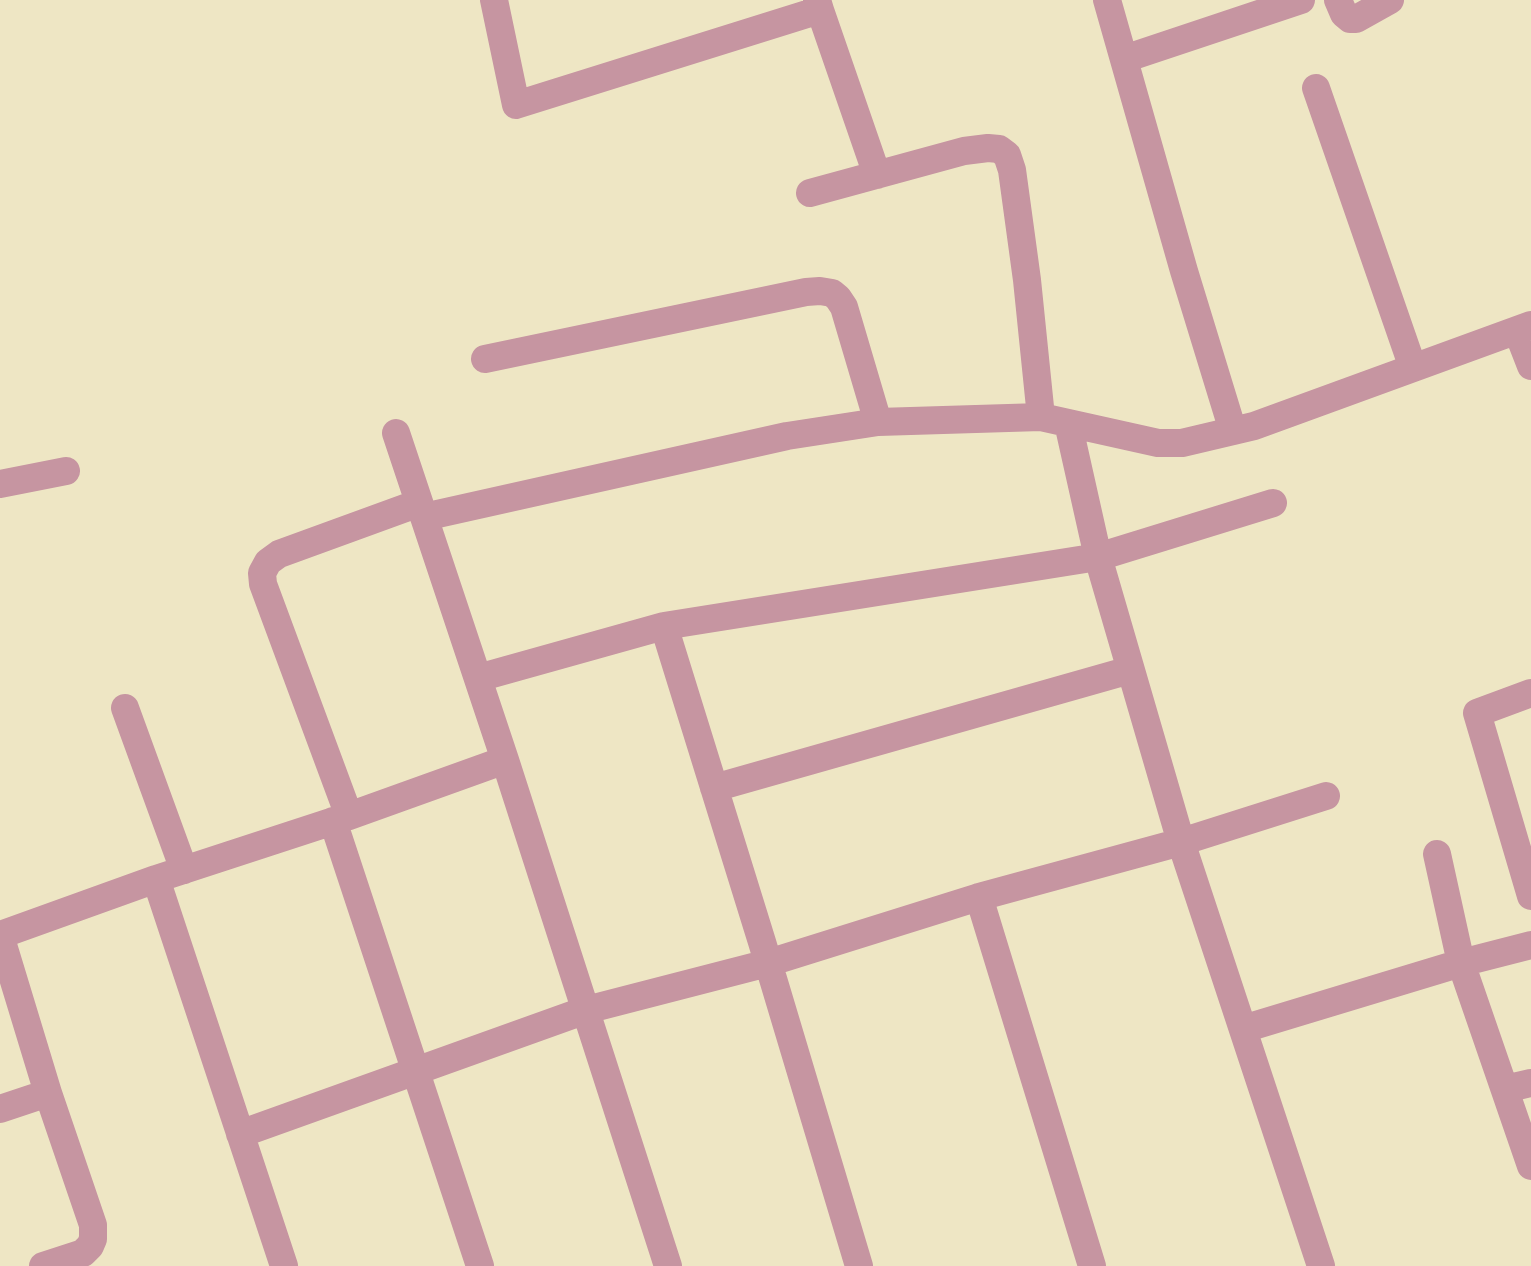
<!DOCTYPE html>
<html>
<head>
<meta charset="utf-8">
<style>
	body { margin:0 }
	canvas { display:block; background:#eee6c4 }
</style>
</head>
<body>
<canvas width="1531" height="1266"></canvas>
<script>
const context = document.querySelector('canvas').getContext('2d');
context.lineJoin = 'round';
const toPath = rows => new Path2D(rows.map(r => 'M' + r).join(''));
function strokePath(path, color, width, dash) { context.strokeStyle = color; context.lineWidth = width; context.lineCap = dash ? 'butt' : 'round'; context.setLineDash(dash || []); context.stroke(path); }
strokePath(toPath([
	[494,0,516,105,820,10,817,0],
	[1107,0,1184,271,1233,431],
	[1338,0,1344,14,1350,19,1356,19,1390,0],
	[820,10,877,175],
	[1124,59,1301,0],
	[1316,88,1413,368],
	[810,193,964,151,988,148,999,149,1007,155,1012,170,1027,280,1041,417],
	[1517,330,1531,366],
	[485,359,806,292,820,291,832,293,838,298,844,307,878,422],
	[1068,423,1098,557,1181,842,1321,1266],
	[396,433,505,760,668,1266],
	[0,484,66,471],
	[424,517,787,436,878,422,1041,417,1158,443,1182,443,1254,426,1531,325],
	[664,626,762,942,859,1266],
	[478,678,664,626,1098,557,1273,503],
	[1531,693,1477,713,1531,896],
	[125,708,184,870],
	[714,788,1130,670],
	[349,816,263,584,262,573,268,562,279,554,419,503],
	[333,821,480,1266],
	[1437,854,1461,963,1531,1166],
	[156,879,284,1266],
	[979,897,1092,1266],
	[0,935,156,879,349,816,505,760],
	[0,935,48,1093,93,1225,93,1239,90,1246,83,1253,43,1266],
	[1243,1029,1461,963,1531,945],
	[1505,1089,1531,1083],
	[0,1109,48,1093],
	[240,1134,586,1010,768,963,979,897,1181,842,1326,796]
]), '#c695a1', 28);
</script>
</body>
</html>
